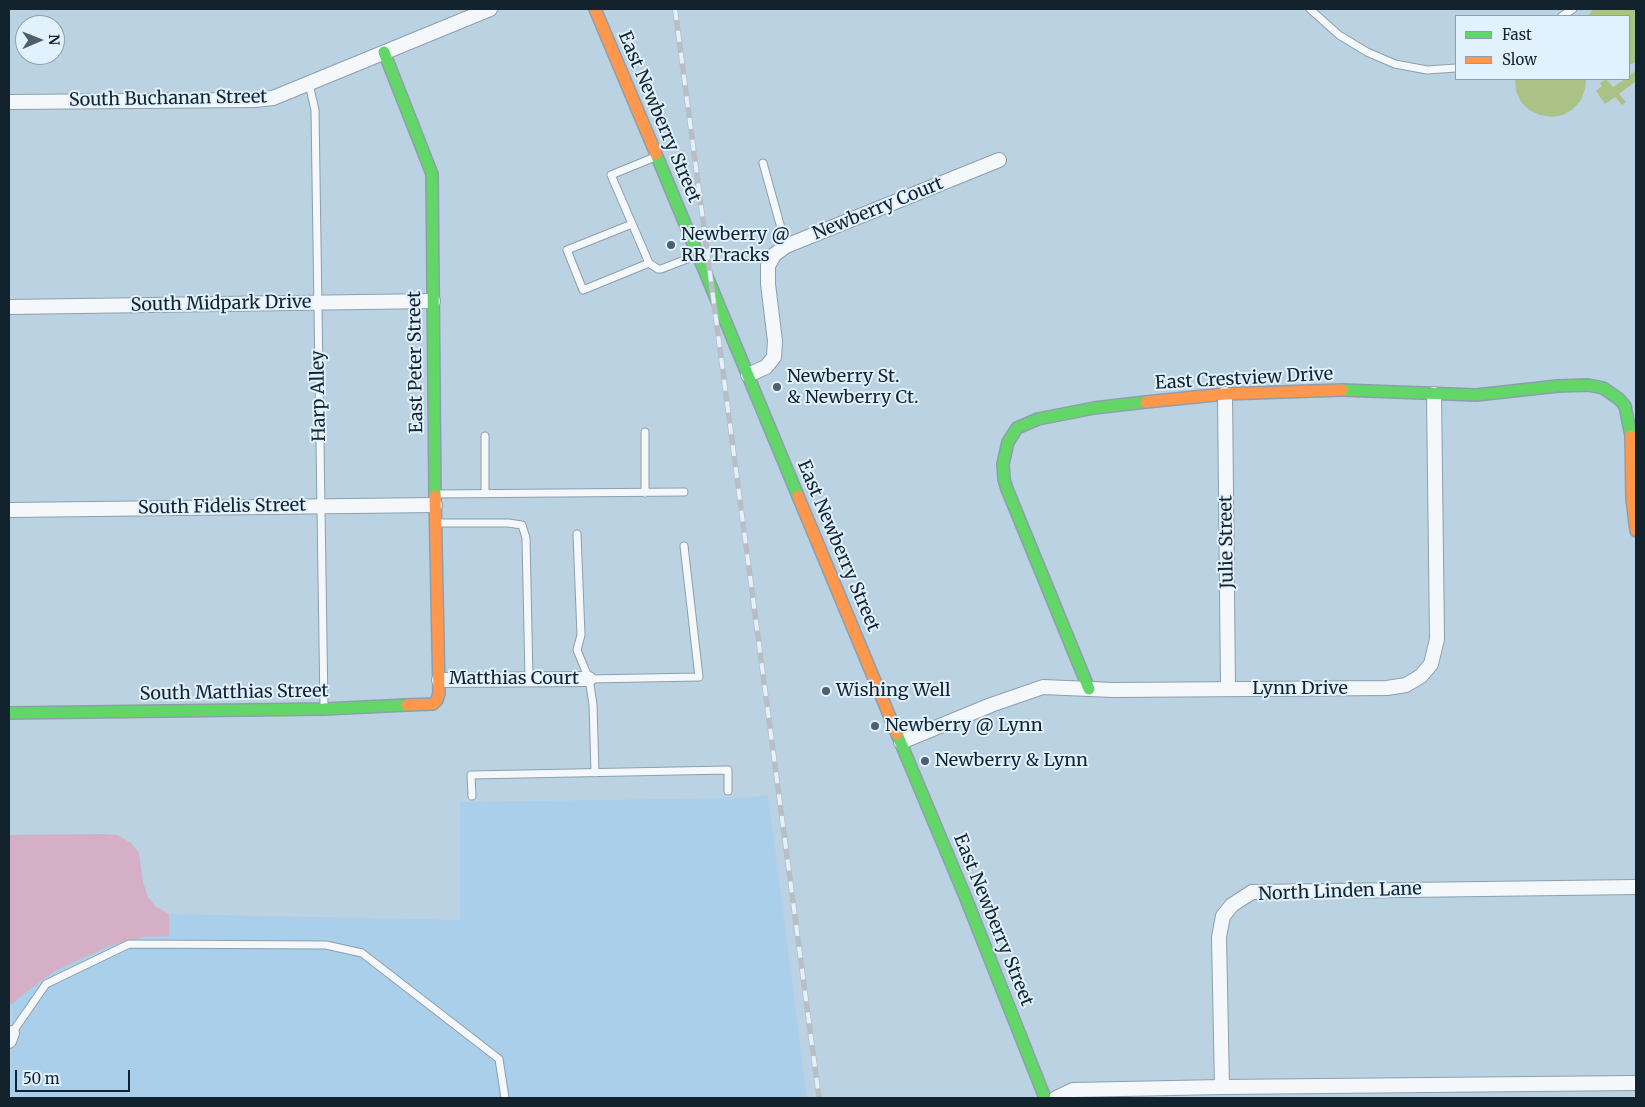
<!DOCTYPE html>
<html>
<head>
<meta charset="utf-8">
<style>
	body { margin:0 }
	#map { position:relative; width:1645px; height:1107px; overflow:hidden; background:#bbd2e3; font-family:Merriweather,serif }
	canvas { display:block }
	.frame { position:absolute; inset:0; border:10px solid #13232e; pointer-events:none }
	.legend { position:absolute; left:1455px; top:15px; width:175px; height:65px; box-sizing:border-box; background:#e1f1fe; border:1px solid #8f9fab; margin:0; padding:6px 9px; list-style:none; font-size:15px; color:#13232e }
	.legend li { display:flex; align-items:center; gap:10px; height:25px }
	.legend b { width:25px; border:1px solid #8f9fab }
	.north { position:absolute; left:15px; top:15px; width:50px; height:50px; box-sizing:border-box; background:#e1f1fe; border:1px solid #8f9fab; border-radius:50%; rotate:89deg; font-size:14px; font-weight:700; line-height:20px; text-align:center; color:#13232e }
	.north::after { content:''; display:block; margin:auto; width:18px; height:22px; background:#4e606d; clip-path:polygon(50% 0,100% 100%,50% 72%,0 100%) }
	.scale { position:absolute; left:15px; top:1070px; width:115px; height:22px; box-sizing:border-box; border:2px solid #13232e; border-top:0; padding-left:6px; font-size:15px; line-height:18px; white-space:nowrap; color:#13232e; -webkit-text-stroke:4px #e1f1fe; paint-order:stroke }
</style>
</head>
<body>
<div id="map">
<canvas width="1645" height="1107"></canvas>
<div class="frame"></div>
<ul class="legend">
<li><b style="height:6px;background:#63d668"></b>Fast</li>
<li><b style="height:6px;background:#ff974d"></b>Slow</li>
</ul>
<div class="north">N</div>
<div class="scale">50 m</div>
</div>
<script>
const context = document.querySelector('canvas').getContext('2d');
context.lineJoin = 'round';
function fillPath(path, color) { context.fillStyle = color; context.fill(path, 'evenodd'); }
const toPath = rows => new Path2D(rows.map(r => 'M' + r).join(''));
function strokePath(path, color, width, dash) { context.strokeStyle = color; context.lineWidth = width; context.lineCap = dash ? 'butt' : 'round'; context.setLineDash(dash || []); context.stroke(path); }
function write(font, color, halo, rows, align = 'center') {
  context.font = font + ' Merriweather,serif'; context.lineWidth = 4; context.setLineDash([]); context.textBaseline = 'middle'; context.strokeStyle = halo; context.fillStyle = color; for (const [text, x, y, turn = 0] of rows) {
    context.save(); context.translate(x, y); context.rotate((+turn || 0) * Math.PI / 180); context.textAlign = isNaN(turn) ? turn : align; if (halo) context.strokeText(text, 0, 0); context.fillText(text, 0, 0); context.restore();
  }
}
fillPath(toPath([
	[768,795,807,1098,10,1098,12,1005,9,1008,9,835,117,835,131,843,139,853,143,883,148,897,156,907,169,914,460,920,460,802,744,798]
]), '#aacfea');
fillPath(toPath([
	[102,834,117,835,131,843,139,853,143,883,148,897,156,907,169,914,169,936,143,937,109,946,55,971,25,993,12,1004,9,1004,9,835]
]), '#d4afc5');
fillPath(toPath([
	[1593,9,1636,9,1636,62,1629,65,1629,16,1588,16],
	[1636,70,1636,81,1619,94,1626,102,1622,105,1615,97,1605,104,1596,91,1602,86,1600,83,1606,79,1613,87,1625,79,1629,79,1629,76],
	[1515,79,1586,79,1585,89,1581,100,1573,109,1563,115,1552,117,1540,115,1529,110,1521,102,1516,91]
]), '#abc286');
const lane = toPath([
	[1310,9,1339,35,1367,52,1395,64,1427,70,1456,68],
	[1562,16,1573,9],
	[309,84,315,110,324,707],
	[655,157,611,175,649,263,658,269,661,269,695,256],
	[763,163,786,246],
	[632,224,567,250,583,290,649,263],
	[645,432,645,493],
	[435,494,684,492],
	[485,494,485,436],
	[438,523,508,523,522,525,526,538,529,679],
	[577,534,581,635,577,650,589,679,593,704,595,773],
	[589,679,699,677,684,546],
	[472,796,471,775,728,770,728,791],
	[12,1033,46,984,129,944,326,945,362,953,499,1059,505,1098]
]);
const street = toPath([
	[9,102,255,100,273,98,490,9],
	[9,307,433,301],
	[748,375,766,367,774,357,775,341,768,284,768,266,774,255,786,246,999,160],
	[1225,394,1228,689],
	[9,510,435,505],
	[439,680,589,679],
	[901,742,991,705,1043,687,1113,690,1387,688,1406,685,1421,676,1431,664,1437,639,1434,394],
	[9,1041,12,1033],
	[1222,1087,1219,937,1223,916,1232,905,1252,892,1636,887],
	[1056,1098,1073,1090,1222,1087,1636,1083]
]);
const fast = toPath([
	[384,52,432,174,435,496],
	[656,154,798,496],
	[1342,390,1476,395,1558,386,1588,385,1603,388,1619,399,1625,406,1631,436],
	[1089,689,1007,489,1004,479,1003,464,1008,442,1017,428,1038,419,1094,408,1146,402],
	[9,713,324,709,407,705],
	[897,734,965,896,1045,1098]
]);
const slow = toPath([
	[595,9,656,154],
	[1146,402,1225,394,1342,390],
	[1631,436,1632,499,1636,531],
	[798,496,897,734],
	[407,705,433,704,437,700,439,693,435,496]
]);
strokePath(lane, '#8d9fac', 9);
strokePath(street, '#8d9fac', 16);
strokePath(fast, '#8d9fac', 14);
strokePath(slow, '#8d9fac', 14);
strokePath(lane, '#f5f8fb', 7);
strokePath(street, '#f5f8fb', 14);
strokePath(fast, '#63d668', 11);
strokePath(slow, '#ff974d', 11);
const rail = toPath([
	[675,9,819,1098]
]);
strokePath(rail, '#b8bec4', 5.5);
strokePath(rail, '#e1f1fe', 4, [11]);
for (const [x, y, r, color] of [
	[671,245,5,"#4e606d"],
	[777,387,5,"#4e606d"],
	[826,691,5,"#4e606d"],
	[875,726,5,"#4e606d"],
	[925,761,5,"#4e606d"]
]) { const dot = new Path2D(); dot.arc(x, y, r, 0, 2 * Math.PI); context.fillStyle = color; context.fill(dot); strokePath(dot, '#e1f1fe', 2); }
write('18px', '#13232e', '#e1f1fe', [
	["South Buchanan Street",168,99,-1],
	["East Newberry Street",659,117,67],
	["Newberry Court",878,209,-22],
	["South Midpark Drive",221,304,-1],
	["East Peter Street",416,362,-91],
	["East Crestview Drive",1244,379,-3],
	["Harp Alley",319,396,-91],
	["South Fidelis Street",222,507,-1],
	["Julie Street",1227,542,-91],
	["East Newberry Street",838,546,67],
	["Matthias Court",514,679],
	["Lynn Drive",1300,689],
	["South Matthias Street",234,693,-1],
	["North Linden Lane",1340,892,-2],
	["East Newberry Street",993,920,68]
]);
write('18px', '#13232e', '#e1f1fe', [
	["Newberry @",681,235],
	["RR Tracks",681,256],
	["Newberry St.",787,377],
	["& Newberry Ct.",787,398],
	["Wishing Well",836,691],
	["Newberry @ Lynn",885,726],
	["Newberry & Lynn",935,761]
], 'left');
</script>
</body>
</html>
